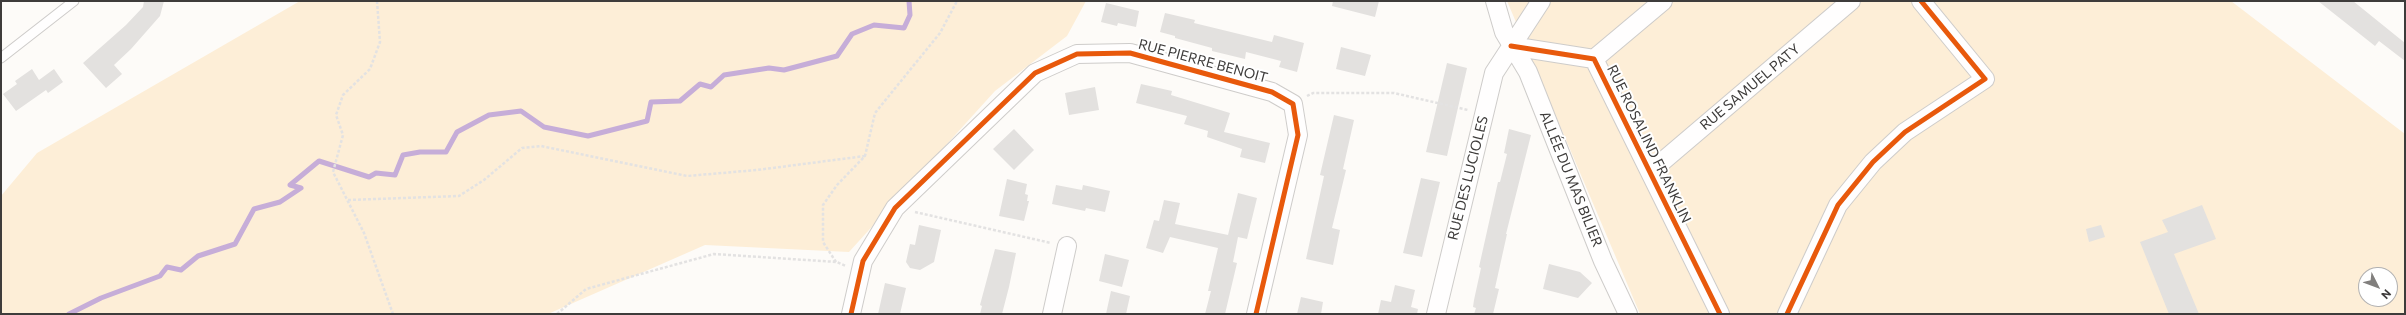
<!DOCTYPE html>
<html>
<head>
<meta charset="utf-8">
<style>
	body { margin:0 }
	#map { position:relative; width:2406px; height:315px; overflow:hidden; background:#fdfbf8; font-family:Commissioner,sans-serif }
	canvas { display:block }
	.frame { position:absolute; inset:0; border:2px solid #3e3c3b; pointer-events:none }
	.north { position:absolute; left:2358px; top:267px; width:40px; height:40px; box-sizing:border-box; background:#fff; border:1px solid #b2b1b1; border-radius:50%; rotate:132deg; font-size:11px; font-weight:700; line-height:16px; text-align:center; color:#3e3c3b }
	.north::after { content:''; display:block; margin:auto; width:14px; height:18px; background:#817f7d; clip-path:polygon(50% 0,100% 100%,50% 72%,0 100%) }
</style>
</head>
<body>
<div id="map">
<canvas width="2406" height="315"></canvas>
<div class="frame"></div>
<div class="north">N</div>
</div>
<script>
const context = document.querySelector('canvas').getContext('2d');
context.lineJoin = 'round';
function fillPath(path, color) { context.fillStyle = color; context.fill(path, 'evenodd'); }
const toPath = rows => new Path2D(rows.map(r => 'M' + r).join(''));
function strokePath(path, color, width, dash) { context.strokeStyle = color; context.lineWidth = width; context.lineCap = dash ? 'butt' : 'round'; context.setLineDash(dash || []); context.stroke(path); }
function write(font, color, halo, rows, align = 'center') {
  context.font = font + ' Commissioner,sans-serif'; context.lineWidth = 4; context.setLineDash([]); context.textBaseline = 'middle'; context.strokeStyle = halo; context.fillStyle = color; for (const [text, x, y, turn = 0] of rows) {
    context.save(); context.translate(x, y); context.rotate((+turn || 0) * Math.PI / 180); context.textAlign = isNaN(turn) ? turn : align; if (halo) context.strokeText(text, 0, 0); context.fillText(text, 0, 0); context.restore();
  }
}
fillPath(toPath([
	[300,1,1086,1,1067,36,995,91,849,252,705,245,548,314,1,314,1,196,37,153],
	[1507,1,2231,1,2405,134,2405,314,1640,314],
	[2366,275,2390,275,2390,299,2366,299]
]), '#fdeed7');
strokePath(toPath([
	[69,314,101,298,160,276,167,267,181,270,198,256,235,244,254,209,280,202,301,188,290,185,319,161,369,177,376,173,395,175,403,155,420,152,446,152,457,132,489,115,521,111,544,127,588,136,647,121,651,102,680,101,700,84,711,87,724,75,769,68,784,70,837,56,852,34,874,25,904,28,910,15,909,1]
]), '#c6add8', 5);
fillPath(toPath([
	[144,1,164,1,160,16,131,49,114,65,122,74,106,88,83,63,126,25,143,7],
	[1333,1,1379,1,1375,17,1332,6],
	[2318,1,2353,1,2405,43,2405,61,2379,41,2375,46],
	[1106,3,1139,11,1136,27,1118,23,1117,26,1101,22],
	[1165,13,1195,20,1194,23,1272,42,1274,35,1304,43,1297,72,1279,67,1281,61,1246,52,1245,59,1212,51,1212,48,1175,38,1175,36,1160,32],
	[1341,47,1371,55,1365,76,1336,69],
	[1447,63,1467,68,1447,156,1426,152],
	[32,69,39,80,54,69,63,82,48,93,46,90,16,111,3,94,17,84,15,81],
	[1141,84,1172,91,1171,95,1230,113,1224,132,1270,143,1265,163,1240,157,1242,149,1207,137,1208,131,1184,124,1187,116,1136,103],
	[1095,87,1099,110,1069,115,1065,93],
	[1334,115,1354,120,1343,169,1346,170,1332,228,1340,230,1333,265,1306,259,1324,176,1320,175],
	[1014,129,1034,150,1014,170,993,149],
	[1509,129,1531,135,1506,234,1507,234,1495,288,1499,289,1493,314,1474,314,1476,308,1473,307,1474,300,1481,268,1479,267,1498,182,1500,182,1507,154,1504,153],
	[1421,178,1440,182,1422,257,1403,253],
	[1007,179,1027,184,1025,194,1028,195,1027,201,1029,201,1024,221,999,216],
	[1056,185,1082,190,1083,185,1110,191,1105,212,1086,208,1085,211,1052,204],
	[1238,193,1257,198,1247,239,1238,237,1233,262,1237,263,1225,314,1205,314,1211,291,1208,291,1218,248,1170,237,1163,253,1146,248,1154,220,1159,221,1164,200,1180,203,1175,224,1233,236,1228,235],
	[2202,205,2216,239,2174,254,2199,314,2169,314,2140,242,2168,232,2162,220],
	[919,225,941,230,934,262,920,270,910,268,906,262,910,244,915,245],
	[2101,225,2105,237,2089,242,2086,229],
	[995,249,1016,253,1009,287,1002,314,980,314,982,306,980,305],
	[1105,254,1129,260,1122,287,1099,281],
	[1549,264,1580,272,1592,283,1578,298,1543,289],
	[885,283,906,288,900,314,878,314],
	[1395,285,1415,290,1411,307,1418,309,1417,314,1378,314,1381,300,1391,302],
	[1111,291,1130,296,1126,314,1106,314],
	[1301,297,1323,302,1321,314,1297,314]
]), '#e3e1df');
const lane = toPath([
	[1,58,74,1]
]);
const street = toPath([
	[1495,1,1504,32,1528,72,1603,261,1628,314],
	[1511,46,1594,59,1720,314],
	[1594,59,1663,1],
	[1650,172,1851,1],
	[851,314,863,261,895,208,1035,73,1077,54,1130,53,1272,92,1293,104,1298,135,1256,314],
	[1052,314,1067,246],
	[1436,314,1494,73,1541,1],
	[1787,314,1838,205,1873,162,1905,132,1985,79,1921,1]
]);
strokePath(lane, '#ceccca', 11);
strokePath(street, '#ceccca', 20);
strokePath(toPath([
	[377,1,380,42,370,69,343,95,336,115,343,135,333,172,364,233,393,314],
	[1307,96,1313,93,1394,93,1468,110],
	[348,200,459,196,484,180,522,148,541,146,687,176,757,170,865,156],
	[915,212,1051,243],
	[836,262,823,242,823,205,837,185,865,156,875,113,940,33,957,1],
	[557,314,586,289,714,254,837,262,846,266]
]), '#e3e2e2', 2.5, [3, 2]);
strokePath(lane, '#fffefe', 9);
strokePath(street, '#fffefe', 18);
strokePath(toPath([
	[1511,46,1594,59,1720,314],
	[851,314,863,261,895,208,1035,73,1077,54,1130,53,1272,92,1293,104,1298,135,1256,314],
	[1787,314,1838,205,1873,162,1905,132,1985,79,1921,1]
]), '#e8590c', 5);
write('14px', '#3e3c3b', '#fff', [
	["RUE PIERRE BENOIT",1203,61,15],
	["RUE SAMUEL PATY",1750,87,-40],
	["RUE ROSALIND FRANKLIN",1649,144,64],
	["RUE DES LUCIOLES",1468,178,-76],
	["ALLÉE DU MAS BILIER",1571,179,68]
]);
</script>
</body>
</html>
